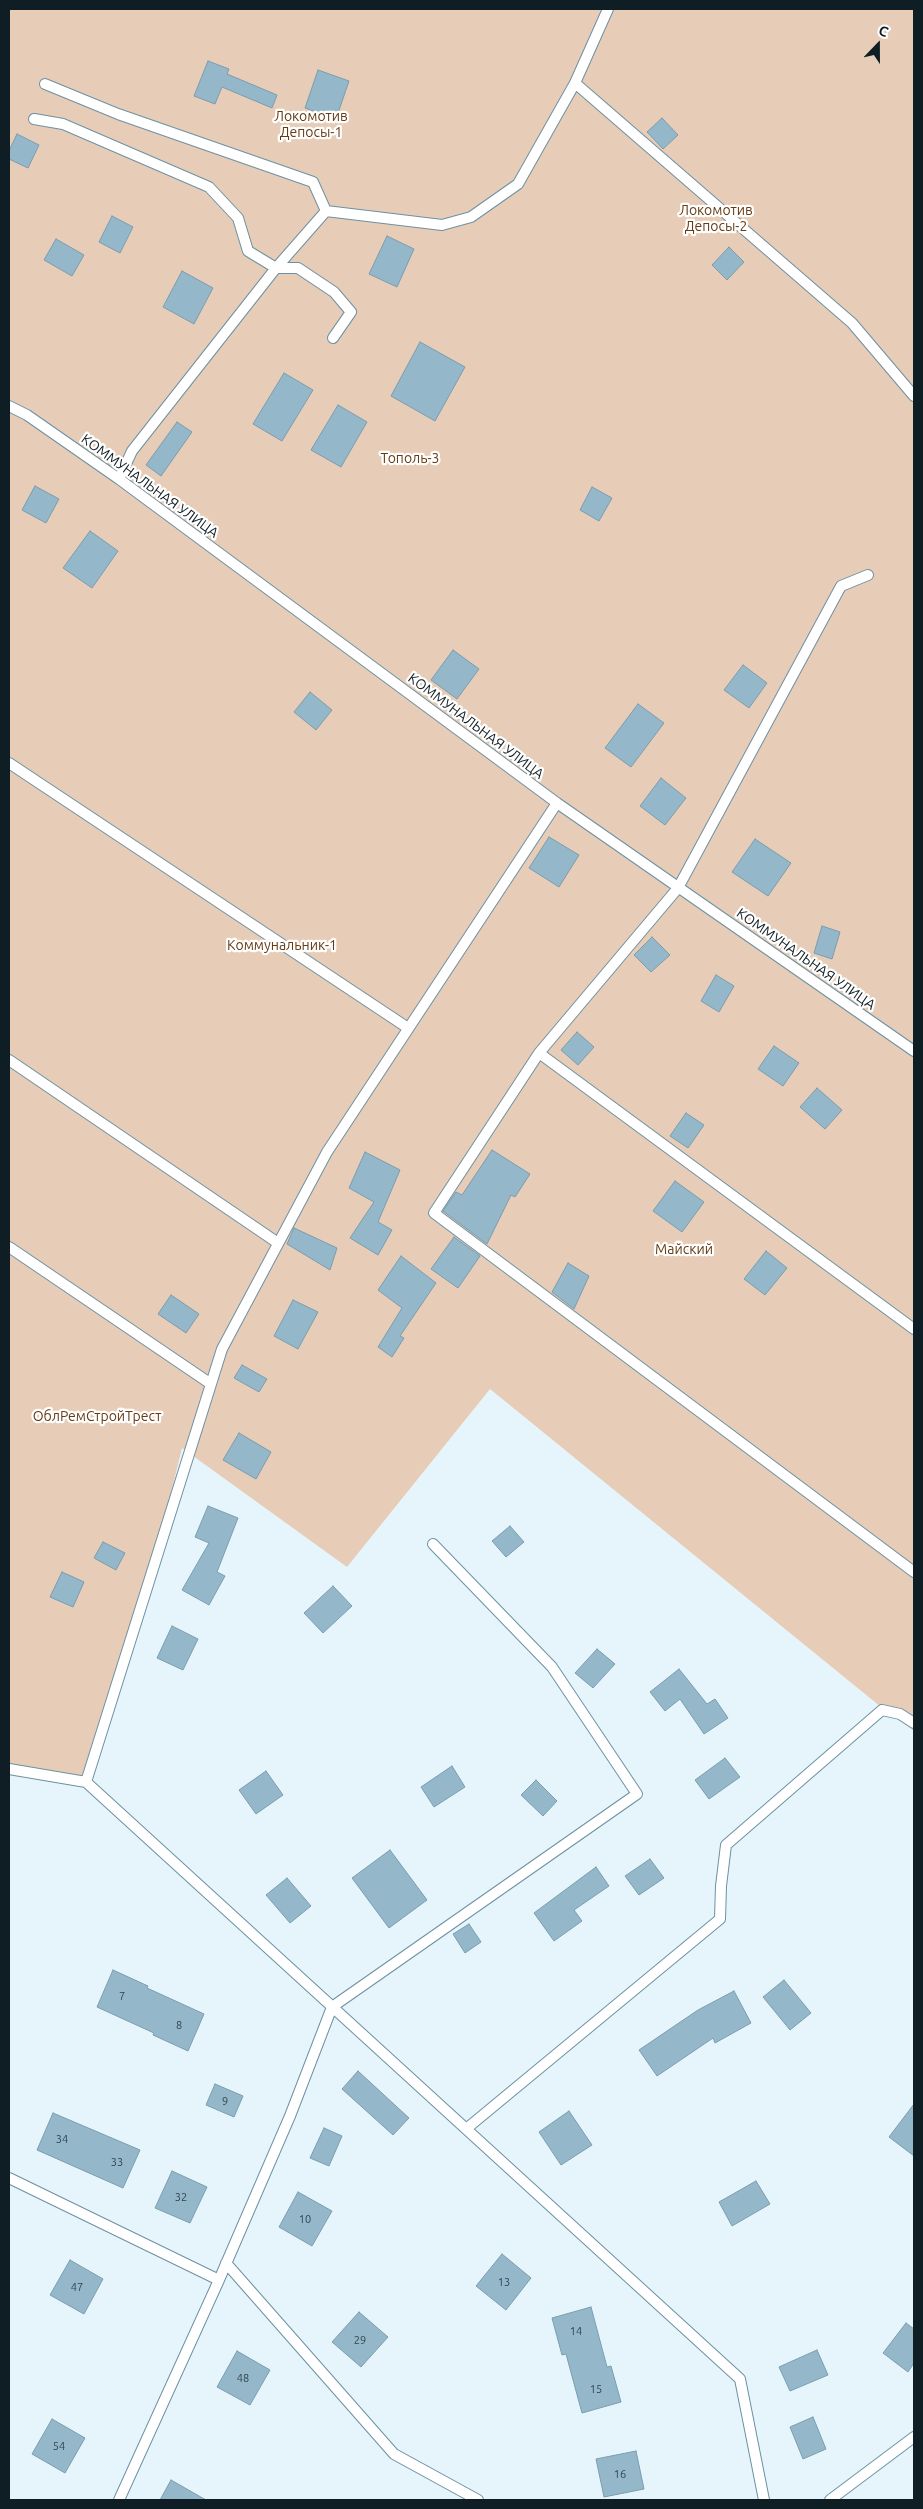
<!DOCTYPE html>
<html>
<head>
<meta charset="utf-8">
<style>
	body { margin:0 }
	#map { position:relative; width:923px; height:2509px; overflow:hidden; background:#e6f5fc; font-family:Ubuntu,sans-serif }
	canvas { display:block }
	.frame { position:absolute; inset:0; border:10px solid #0f1e24; pointer-events:none }
	.north { position:absolute; left:853px; top:20px; width:50px; height:50px; -webkit-text-stroke:4px #fff; paint-order:stroke; rotate:22deg; font-size:14px; font-weight:700; line-height:20px; text-align:center; color:#0f1e24 }
	.north::after { content:''; display:block; margin:auto; width:18px; height:22px; background:#0f1e24; clip-path:polygon(50% 0,100% 100%,50% 72%,0 100%) }
</style>
</head>
<body>
<div id="map">
<canvas width="923" height="2509"></canvas>
<div class="frame"></div>
<div class="north">С</div>
</div>
<script>
const context = document.querySelector('canvas').getContext('2d');
context.lineJoin = 'round';
function fillPath(path, color) { context.fillStyle = color; context.fill(path, 'evenodd'); }
const toPath = rows => new Path2D(rows.map(r => 'M' + r).join(''));
function strokePath(path, color, width, dash) { context.strokeStyle = color; context.lineWidth = width; context.lineCap = dash ? 'butt' : 'round'; context.setLineDash(dash || []); context.stroke(path); }
function write(font, color, halo, rows, align = 'center') {
  context.font = font + ' Ubuntu,sans-serif'; context.lineWidth = 4.5; context.setLineDash([]); context.textBaseline = 'middle'; context.strokeStyle = halo; context.fillStyle = color; for (const [text, x, y, turn = 0] of rows) {
    context.save(); context.translate(x, y); context.rotate((+turn || 0) * Math.PI / 180); context.textAlign = isNaN(turn) ? turn : align; if (halo) context.strokeText(text, 0, 0); context.fillText(text, 0, 0); context.restore();
  }
}
fillPath(toPath([
	[9,9,914,9,914,1731,881,1707,490,1389,347,1567,182,1448,145,1599,86,1782,9,1769]
]), '#e7ccb7');
const building = toPath([
	[208,61,229,69,227,74,277,95,272,108,222,87,215,104,194,96,208,61],
	[318,70,349,81,336,119,305,108,318,70],
	[662,118,678,135,663,149,647,132,662,118],
	[17,134,39,145,28,168,9,159,9,151,17,134],
	[112,216,133,227,120,253,99,242,112,216],
	[387,236,414,249,397,287,369,274,387,236],
	[56,239,84,255,72,276,44,260,56,239],
	[729,247,744,262,727,280,712,265,729,247],
	[182,271,213,288,194,324,163,307,182,271],
	[420,342,465,367,435,421,391,396,420,342],
	[284,373,313,390,282,441,253,424,284,373],
	[338,405,367,422,341,467,311,450,338,405],
	[177,422,192,432,161,476,146,465,177,422],
	[35,486,59,499,46,523,22,510,35,486],
	[592,487,612,498,599,521,580,510,592,487],
	[90,531,118,551,92,588,63,568,90,531],
	[453,650,479,669,457,699,431,680,453,650],
	[743,665,767,683,749,708,724,690,743,665],
	[310,692,332,710,316,730,294,712,310,692],
	[638,704,664,723,631,767,605,748,638,704],
	[661,778,686,798,665,825,640,806,661,778],
	[549,837,579,855,559,887,529,868,549,837],
	[755,839,791,863,768,896,732,872,755,839],
	[822,926,840,932,832,959,814,953,822,926],
	[652,937,670,955,651,972,634,955,652,937],
	[716,975,734,986,719,1012,701,1001,716,975],
	[577,1032,594,1047,578,1065,561,1050,577,1032],
	[774,1046,799,1063,783,1086,758,1069,774,1046],
	[817,1088,842,1110,825,1129,800,1107,817,1088],
	[686,1113,704,1125,688,1148,670,1136,686,1113],
	[492,1150,530,1174,515,1197,511,1195,487,1244,443,1211,456,1192,462,1195,492,1150],
	[365,1152,400,1170,378,1222,392,1230,378,1255,350,1238,374,1202,349,1188,365,1152],
	[675,1181,704,1202,682,1232,653,1211,675,1181],
	[294,1228,337,1248,330,1270,287,1244,294,1228],
	[454,1237,480,1256,458,1288,431,1269,454,1237],
	[766,1251,787,1268,765,1295,744,1279,766,1251],
	[401,1256,436,1283,400,1336,404,1338,392,1357,378,1347,402,1308,378,1290,401,1256],
	[568,1263,589,1276,574,1309,552,1292,568,1263],
	[171,1295,199,1314,186,1333,158,1314,171,1295],
	[293,1300,318,1312,298,1349,274,1336,293,1300],
	[242,1365,267,1379,259,1392,234,1378,242,1365],
	[239,1433,271,1452,256,1479,223,1460,239,1433],
	[208,1506,238,1518,217,1572,225,1576,209,1605,182,1590,209,1543,195,1537,208,1506],
	[510,1526,524,1542,506,1557,492,1541,510,1526],
	[103,1542,125,1553,116,1570,94,1558,103,1542],
	[62,1572,84,1582,73,1607,50,1597,62,1572],
	[333,1586,352,1606,323,1633,304,1613,333,1586],
	[172,1626,198,1639,183,1670,157,1658,172,1626],
	[597,1649,615,1664,593,1688,575,1673,597,1649],
	[679,1669,707,1704,715,1699,728,1718,704,1734,680,1699,665,1711,650,1692,679,1669],
	[725,1758,740,1777,709,1799,695,1780,725,1758],
	[452,1766,465,1787,434,1807,421,1787,452,1766],
	[266,1771,283,1795,256,1814,239,1790,266,1771],
	[536,1780,557,1801,543,1816,521,1795,536,1780],
	[390,1850,427,1900,389,1928,352,1878,390,1850],
	[650,1859,664,1878,639,1895,625,1876,650,1859],
	[596,1867,609,1886,574,1910,582,1921,554,1941,534,1913,596,1867],
	[287,1878,311,1906,290,1923,266,1895,287,1878],
	[469,1924,481,1942,465,1953,453,1934,469,1924],
	[113,1970,148,1986,147,1988,204,2014,188,2051,153,2035,154,2033,97,2007,113,1970],
	[784,1980,811,2013,790,2030,763,1997,784,1980],
	[734,1991,751,2023,715,2043,713,2038,657,2076,639,2050,698,2010,734,1991],
	[358,2071,409,2118,393,2135,342,2089,358,2071],
	[215,2084,243,2096,234,2117,206,2105,215,2084],
	[914,2104,914,2156,889,2137,914,2104],
	[569,2111,592,2145,561,2165,539,2132,569,2111],
	[53,2113,140,2150,123,2188,37,2150,53,2113],
	[324,2128,342,2136,329,2166,310,2158,324,2128],
	[172,2171,207,2187,190,2223,155,2208,172,2171],
	[756,2181,770,2204,732,2226,719,2202,756,2181],
	[298,2192,332,2211,312,2246,279,2227,298,2192],
	[502,2254,531,2278,506,2310,476,2286,502,2254],
	[70,2260,103,2279,84,2314,50,2295,70,2260],
	[591,2307,607,2367,611,2366,621,2402,582,2413,566,2354,562,2355,552,2318,591,2307],
	[359,2312,388,2337,361,2367,332,2342,359,2312],
	[906,2323,914,2329,914,2363,908,2372,883,2353,906,2323],
	[817,2350,828,2375,790,2391,779,2367,817,2350],
	[237,2351,270,2370,250,2405,217,2387,237,2351],
	[813,2417,826,2449,803,2459,790,2427,813,2417],
	[52,2419,85,2438,65,2473,32,2454,52,2419],
	[636,2451,644,2489,604,2497,596,2459,636,2451],
	[171,2480,206,2500,160,2500,171,2480]
]);
fillPath(building, '#94b8ca');
strokePath(building, '#7a9daf', 1);
const lane = toPath([
	[575,83,608,9],
	[45,84,118,114,313,182,326,211],
	[34,119,63,124,209,187,238,218,248,251,276,268,298,268,334,292,351,312,333,338],
	[9,406,27,415,119,479,557,803,914,1051],
	[119,479,132,451,276,268,326,211,442,225,471,217,518,184,575,83,852,323,914,396],
	[868,575,841,586,678,888,539,1053,914,1329],
	[9,763,408,1028],
	[539,1053,434,1213,914,1572],
	[9,1060,278,1243],
	[9,1247,211,1384],
	[9,1769,86,1782,222,1349,327,1152,557,803],
	[86,1782,740,2379,764,2500],
	[466,2129,720,1919,721,1886,726,1845,882,1710,900,1714,914,1723],
	[9,2178,219,2280],
	[226,2263,394,2454,478,2500],
	[119,2500,219,2280,290,2116,332,2007,637,1794,552,1667,433,1544],
	[830,2500,914,2437]
]);
strokePath(lane, '#6d91a2', 12);
strokePath(lane, '#fff', 10);
write('11px', '#30444e', null, [
	["7",122,1996],
	["8",179,2025],
	["9",225,2101],
	["34",62,2139],
	["33",117,2162],
	["32",181,2197],
	["10",305,2219],
	["13",504,2282],
	["47",77,2287],
	["14",576,2331],
	["29",360,2340],
	["48",243,2378],
	["15",596,2389],
	["54",59,2446],
	["16",620,2474]
]);
write('14px', '#663c15', '#fff', [
	["Локомотив",311,116],
	["Депосы-1",311,132],
	["Локомотив",716,210],
	["Депосы-2",716,226],
	["Тополь-3",410,458],
	["Коммунальник-1",282,945],
	["Майский",684,1249],
	["ОблРемСтройТрест",97,1416]
]);
write('14px', '#0f1e24', '#fff', [
	["КОММУНАЛЬНАЯ УЛИЦА",150,486,36],
	["КОММУНАЛЬНАЯ УЛИЦА",476,726,37],
	["КОММУНАЛЬНАЯ УЛИЦА",806,959,35]
]);
</script>
</body>
</html>
